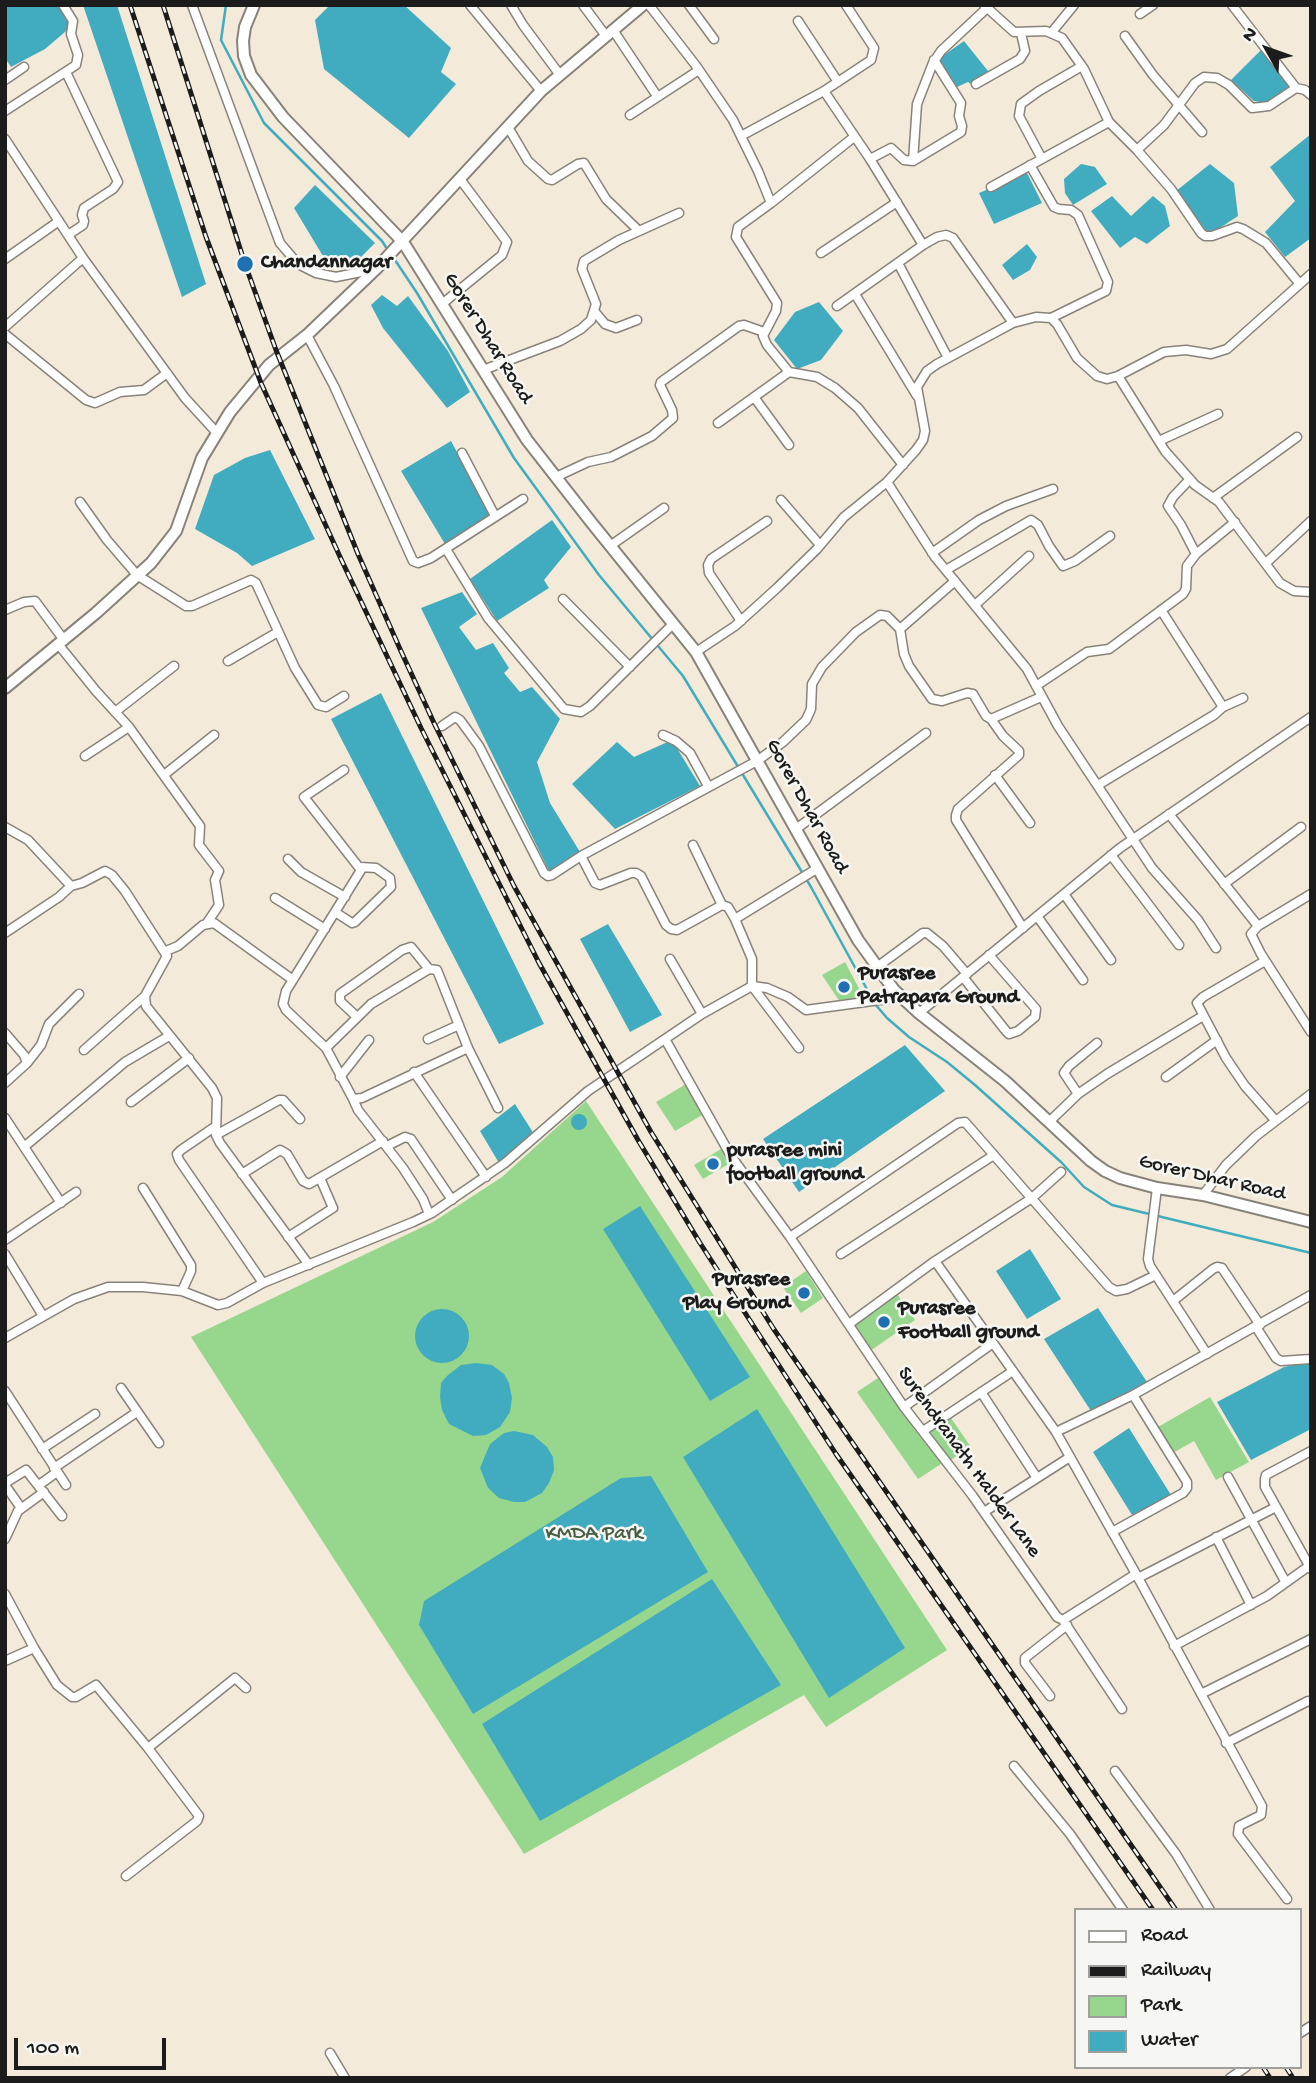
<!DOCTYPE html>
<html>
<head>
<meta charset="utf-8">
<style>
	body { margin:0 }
	#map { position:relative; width:1316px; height:2083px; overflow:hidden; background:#f3ead9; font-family:"Gochi Hand",sans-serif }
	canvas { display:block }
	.frame { position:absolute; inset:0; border:7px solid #1c1c1c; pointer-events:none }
	.legend { position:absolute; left:1074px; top:1908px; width:228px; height:161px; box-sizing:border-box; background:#f6f6f2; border:2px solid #9f9f9c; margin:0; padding:9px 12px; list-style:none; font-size:21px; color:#1c1c1c }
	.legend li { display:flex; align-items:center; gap:14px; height:35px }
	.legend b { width:35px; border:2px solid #9f9f9c }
	.north { position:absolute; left:1232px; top:14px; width:70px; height:70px; -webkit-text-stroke:5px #f6f6f2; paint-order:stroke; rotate:310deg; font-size:19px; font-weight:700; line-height:28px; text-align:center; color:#1c1c1c }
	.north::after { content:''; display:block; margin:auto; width:24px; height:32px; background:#1c1c1c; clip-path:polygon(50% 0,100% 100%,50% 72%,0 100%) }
	.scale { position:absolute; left:14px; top:2038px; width:152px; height:32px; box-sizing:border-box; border:4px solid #1c1c1c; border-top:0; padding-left:9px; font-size:21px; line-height:24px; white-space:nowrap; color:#1c1c1c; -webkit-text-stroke:5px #f6f6f2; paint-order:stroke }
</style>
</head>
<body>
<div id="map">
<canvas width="1316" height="2083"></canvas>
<div class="frame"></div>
<ul class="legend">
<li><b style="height:9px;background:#fff"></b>Road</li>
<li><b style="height:9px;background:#1c1c1c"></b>Railway</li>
<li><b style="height:19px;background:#97d78d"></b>Park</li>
<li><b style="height:19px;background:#41acbf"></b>Water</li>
</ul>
<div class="north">N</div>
<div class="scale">100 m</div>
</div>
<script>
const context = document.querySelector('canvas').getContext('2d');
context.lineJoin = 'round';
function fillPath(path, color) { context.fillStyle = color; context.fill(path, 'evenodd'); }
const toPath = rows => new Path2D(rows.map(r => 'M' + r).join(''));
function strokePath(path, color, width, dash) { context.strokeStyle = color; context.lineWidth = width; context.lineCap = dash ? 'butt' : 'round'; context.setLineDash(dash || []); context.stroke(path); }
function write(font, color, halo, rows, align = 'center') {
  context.font = font + ' "Gochi Hand",sans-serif'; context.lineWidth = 5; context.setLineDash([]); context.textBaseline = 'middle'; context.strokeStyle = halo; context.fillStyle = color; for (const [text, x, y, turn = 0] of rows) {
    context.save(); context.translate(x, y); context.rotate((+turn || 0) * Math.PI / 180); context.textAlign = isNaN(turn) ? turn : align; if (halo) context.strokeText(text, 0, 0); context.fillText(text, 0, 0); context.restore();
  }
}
fillPath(toPath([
	[845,962,862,994,867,999,840,1002,822,975],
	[686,1084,704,1114,675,1131,656,1102],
	[586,1101,947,1650,826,1727,804,1695,524,1854,191,1337,433,1222,502,1177],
	[723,1148,732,1162,703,1179,694,1165],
	[806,1271,823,1298,801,1313,783,1287],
	[897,1294,915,1320,870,1351,853,1325],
	[881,1376,944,1462,918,1479,857,1392],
	[1210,1397,1249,1462,1216,1480,1194,1441,1173,1453,1158,1427],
	[951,1418,971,1447,949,1461,928,1434]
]), '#97d78d');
fillPath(toPath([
	[5,5,58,5,72,26,45,49,11,67,5,58],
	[83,5,117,5,206,284,182,297],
	[330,5,404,5,451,48,441,72,456,84,409,138,324,69,315,20],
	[964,41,992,76,975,87,968,82,955,88,937,60],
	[1263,48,1292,85,1266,103,1254,101,1231,80],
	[1311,134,1311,238,1285,257,1265,232,1295,201,1270,167],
	[1081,164,1095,167,1107,184,1073,205,1065,193,1064,179],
	[1210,164,1234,183,1238,216,1209,235,1176,191],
	[1027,173,1042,203,994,224,979,193],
	[315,185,375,243,358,260,341,264,326,261,294,208],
	[1112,196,1131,216,1153,196,1165,206,1170,226,1147,244,1135,237,1120,248,1091,211],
	[1027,244,1037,257,1030,270,1013,280,1002,265],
	[382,295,397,306,408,296,448,351,470,392,447,408,383,328,371,305],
	[819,302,843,331,821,360,797,369,774,340,795,312],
	[451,441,491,515,445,544,401,471],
	[270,450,315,539,252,566,237,553,195,529,214,475,245,458],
	[552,520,571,547,544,580,549,588,497,621,470,579],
	[462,592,477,614,459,627,476,650,493,643,509,668,504,673,520,692,532,687,560,719,537,762,550,803,580,852,549,871,421,608],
	[381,693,544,1024,499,1044,331,719],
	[672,740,700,786,615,829,572,784,617,742,634,757],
	[608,924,662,1015,630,1032,580,939],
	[905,1045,945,1091,799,1192,763,1139],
	[515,1104,534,1134,499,1163,480,1131],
	'571 1122a8 8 0 1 1 16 0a8 8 0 1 1-16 0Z',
	[640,1206,750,1377,710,1401,603,1229],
	[1030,1249,1061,1299,1027,1319,996,1271],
	[1098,1308,1147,1382,1091,1411,1044,1339],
	'415 1336a27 27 0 1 1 54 0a27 27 0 1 1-54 0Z',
	[1309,1362,1311,1365,1311,1429,1251,1460,1217,1402,1284,1367],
	[476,1363,492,1365,504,1374,509,1383,512,1398,510,1412,500,1427,486,1435,473,1436,449,1424,442,1410,440,1397,441,1383,448,1375,461,1365],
	[757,1409,905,1648,829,1698,683,1457],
	[1129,1428,1171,1495,1132,1515,1093,1452],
	[514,1431,533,1435,547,1447,553,1457,554,1470,549,1483,542,1493,525,1502,514,1502,499,1498,488,1488,480,1468,490,1444,504,1433],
	[651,1476,708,1572,473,1714,419,1625,424,1601,621,1478],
	[712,1579,781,1685,540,1821,482,1724]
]), '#41acbf');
strokePath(toPath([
	[226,5,221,40,264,123,382,241,389,252],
	[393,257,417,293,514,458,599,575,683,676,811,887,875,1004,887,1018,909,1037,947,1062,975,1085,1061,1162,1084,1187,1112,1205,1311,1253]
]), '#41acbf', 2.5);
const street = toPath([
	[192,5,280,243,298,264,316,273,336,277,376,269],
	[470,5,541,91],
	[511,5,523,25,560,75],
	[583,5,606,36],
	[649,5,697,67,733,120,758,171,771,203,738,227,736,237,777,303,776,311,763,336,767,345,789,372,817,377,835,388,858,408,903,465],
	[689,5,714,39],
	[984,5,1014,32,1046,31,1062,38,1084,69,1109,122,1137,150,1171,189,1201,233,1205,236,1212,236,1237,227,1243,229,1266,243,1299,283],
	[1232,5,1296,88],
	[1140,14,1153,5],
	[798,21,838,82],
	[613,30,657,96],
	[1052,32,1074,5],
	[1125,36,1153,75,1202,132],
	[66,72,118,182,113,189,84,208,82,215,84,221,83,225,68,235],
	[5,80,24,67],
	[976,84,1020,59,1025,51,1021,33],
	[824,91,870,159,923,245,837,306],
	[5,111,76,65,78,55,71,34,73,21,63,5],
	[630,115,699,70],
	[508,127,528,161,548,179,552,180,578,164,584,163,606,199,639,231],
	[741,136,824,91,871,60,874,48,846,5],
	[5,139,83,258,185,398,217,433],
	[1137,150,1164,125,1195,83,1204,77,1217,78,1229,85,1252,108,1269,106,1296,88,1305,90,1311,95],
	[870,159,891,148,904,160,913,161,961,132,962,126,959,116,961,103,934,60],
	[1042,159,1019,116,1021,104,1039,91,1082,66],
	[913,161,917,104,933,63,941,51,987,8],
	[1030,165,1054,207,1059,209,1071,210,1078,215,1108,282,1106,291,1051,318],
	[991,187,1109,122],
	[771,203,854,137],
	[923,245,937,237,946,235,953,238,1013,323],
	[821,253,897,202],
	[5,259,59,221],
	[898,263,948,358],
	[855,294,917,396],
	[442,304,502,255,507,242,460,179],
	[595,312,605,324,616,328,637,320],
	[5,327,83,258],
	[5,334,86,400,95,403,120,392,144,390,167,373],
	[307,335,334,386,413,561,418,563,431,558,523,499],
	[483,370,560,341,581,329,591,320,596,304,582,269,584,261,619,240,679,213],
	[1118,376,1165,451,1195,485,1219,502,1280,583,1294,591,1311,592],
	[754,397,789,445],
	[718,423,789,372],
	[1159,441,1218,414],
	[462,453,495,516],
	[556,477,588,462,611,457,652,436,673,418,672,410,660,385,661,382,739,326,744,325,764,332],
	[1190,479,1173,497,1168,506,1181,525,1196,554],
	[887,482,935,557,1027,669,1058,726,1152,868,1198,920,1216,948],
	[1213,498,1297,437],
	[781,500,820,545],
	[80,502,107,540,137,575,186,606,192,606,251,580,256,583,295,668,318,705,326,707,344,696],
	[610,546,664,508],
	[446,549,488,618,564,709,581,712,590,706,673,624],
	[932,553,979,520,1006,506,1053,489],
	[1266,563,1311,521],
	[946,570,1031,520,1038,525,1049,546,1063,566,1075,561,1110,536],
	[563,599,630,667],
	[975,605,1029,556],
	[5,610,24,602,35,601,64,640],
	[1161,610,1223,707],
	[741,621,709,573,708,565,711,559,767,521],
	[900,629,955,581],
	[58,644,96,691,129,727,200,826,199,845,219,871,215,880,219,905,207,923],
	[696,652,735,626,777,588,817,549,844,517,887,482,916,450,923,440,925,431,917,387,927,371,937,364,1013,323,1036,317,1051,318,1057,324,1077,358,1097,376,1107,379,1118,376,1164,352,1186,350,1211,354,1227,349,1311,274],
	[228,661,278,632],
	[1036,686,1087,652,1109,649,1183,594,1186,589,1187,566,1196,554,1235,522],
	[115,712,174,666],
	[991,719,1003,736,1019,751,1019,755,958,809,956,815,956,820,1023,928],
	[442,726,455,717,460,720,479,746,544,873,548,876,552,875,581,856,595,883,600,885,631,873,636,873,641,876,666,925,671,929,677,930,722,905,728,907,735,919],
	[663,735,676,741,690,753,708,786],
	[85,756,129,727],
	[344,770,304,797,361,870,286,991,283,1004,286,1010,326,1048,353,1099,362,1098,468,1048],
	[164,775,214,735],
	[995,775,1030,823],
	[1098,785,1214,715,1223,707,1243,698],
	[1169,814,1258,926],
	[5,827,28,840,71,886,82,883,105,871,112,875,125,891,167,956,145,996,146,1006,212,1088,217,1098,216,1135,220,1143,309,1265],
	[796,829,926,733],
	[693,845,722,905],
	[1111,855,1179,945],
	[581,856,757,761,783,742,806,720,811,709,812,684,822,667,856,632,880,615,887,616,900,629,904,654,909,666,932,699,942,701,967,693,973,694,986,716,991,719,1041,697],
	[288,859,301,872,345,897],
	[1224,884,1301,827],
	[1064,894,1111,960],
	[1311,894,1258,926,1251,934,1261,954,1311,1032],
	[275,898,325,929],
	[335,912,352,923,355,922,391,887,390,878,376,868,361,867],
	[1037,916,1083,980],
	[5,933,59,897,71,886],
	[166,951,178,946,203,925,214,923,293,980],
	[670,959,702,1014],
	[1265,961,1203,997,1197,1003,1226,1058,1245,1086,1275,1120],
	[877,967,923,933,927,933,943,946,967,974],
	[963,977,1006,1031,1009,1034,1018,1031,1035,1017,1036,1009,989,955],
	[919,1013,1120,848,1311,717],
	[357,1017,340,1001,340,994,402,950,411,947,429,969],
	[5,1033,24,1055,27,1063,5,1083],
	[428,1039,459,1025],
	[665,1039,731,1156,790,1237,904,1407,972,1495,1057,1617,1063,1620,1136,1574],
	[326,1048,371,1004,429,969,437,970,468,1048,498,1108],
	[799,1048,752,986,752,959,735,919,818,868],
	[84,1050,145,996],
	[27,1063,41,1045,49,1024,79,994],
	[414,1072,486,1177],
	[340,1077,369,1040],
	[1166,1077,1217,1040],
	[1078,1094,1064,1073,1069,1066,1097,1043],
	[353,1099,358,1110,403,1168,423,1199,429,1214],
	[131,1102,189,1058],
	[5,1118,61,1203],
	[1050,1121,1078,1094,1107,1074,1203,1016],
	[216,1126,181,1150,177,1154,179,1160,263,1283],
	[216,1135,279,1100,283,1100,300,1119],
	[387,1146,405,1137,411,1139,452,1200],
	[24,1147,125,1062,169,1036],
	[242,1174,280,1150,287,1154,303,1181,309,1184,383,1141],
	[143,1188,191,1265,191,1271,182,1291],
	[1157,1188,1148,1259,1150,1266,1207,1354],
	[1203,1195,1226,1165,1256,1136,1311,1094],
	[288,1237,333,1208,320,1178],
	[790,1237,958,1123,965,1122,1109,1287,1116,1291,1127,1289,1156,1275],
	[5,1240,76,1192],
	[5,1254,43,1316],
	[841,1254,994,1155],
	[935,1261,1056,1432,1136,1574,1262,1806,1261,1815,1239,1826,1238,1834,1287,1899],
	[1173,1301,1213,1269,1217,1267,1222,1268,1260,1325],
	[849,1324,935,1261,1032,1198,1061,1172],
	[1256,1327,1276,1358,1281,1361,1311,1359],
	[5,1338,74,1299,108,1287,143,1287,182,1291,218,1305,227,1303,263,1283,413,1222,432,1213,505,1163,588,1091,702,1014,752,986,767,988,788,997,806,1010,902,997],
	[121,1388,159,1443],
	[5,1391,66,1485],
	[981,1392,1037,1478],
	[904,1407,993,1343],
	[923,1431,1013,1371],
	[1056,1432,1133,1395,1311,1295],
	[42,1449,95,1414],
	[1311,1451,1266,1475,1265,1479,1265,1487,1311,1569],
	[54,1468,137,1412],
	[1228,1477,1285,1581],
	[5,1483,26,1470,62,1516],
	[5,1485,21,1508],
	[39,1485,57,1472],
	[984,1512,1070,1457],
	[1112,1532,1183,1493,1187,1488,1187,1482,1133,1395],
	[1216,1537,1251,1605],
	[5,1539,18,1511,44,1492],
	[1138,1578,1276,1507],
	[5,1594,34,1648],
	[1063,1620,1122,1709],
	[1174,1646,1267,1596,1309,1566],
	[5,1661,34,1648,57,1685,72,1697,76,1697,96,1685,148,1748,235,1678,246,1688],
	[1201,1694,1311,1639],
	[1050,1696,1025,1663,1025,1658,1067,1625],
	[1226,1743,1308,1701,1311,1702],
	[1014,1766,1070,1834,1123,1910],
	[1115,1771,1176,1854,1210,1910],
	[126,1876,197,1821,199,1816,148,1748],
	[1300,2033,1311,2026],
	[330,2053,345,2078],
	[1230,2078,1246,2067]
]);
const secondary = toPath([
	[254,5,245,27,243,41,244,56,251,75,283,117,403,242,527,440,591,522,696,652,858,940,894,990,919,1013,1005,1081,1091,1161,1105,1171,1120,1178,1157,1188,1203,1195,1311,1222],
	[5,688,96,613,151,563,176,531,202,458,230,412,269,365,307,335,376,269,541,91,643,5]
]);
strokePath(street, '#88837a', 11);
strokePath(secondary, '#88837a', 14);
strokePath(street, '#fff', 8);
strokePath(secondary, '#fff', 10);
const rail = toPath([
	[130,5,206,237,261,383,341,559,421,728,539,963,638,1140,700,1243,836,1454,1153,1910],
	[163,5,245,264,276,350,358,554,400,649,434,723,514,886,651,1132,773,1328,1176,1910],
	[1263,2067,1270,2078],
	[1286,2067,1293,2078]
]);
strokePath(rail, '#1c1c1c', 5);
strokePath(rail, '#f6f6f2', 2.5, [8]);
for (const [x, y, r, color] of [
	[245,264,9,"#1f6fb2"],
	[844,987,7,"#1f6fb2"],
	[713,1164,7,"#1f6fb2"],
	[804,1293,7,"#1f6fb2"],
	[884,1322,7,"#1f6fb2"]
]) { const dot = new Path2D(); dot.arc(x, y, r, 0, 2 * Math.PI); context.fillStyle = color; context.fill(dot); strokePath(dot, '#f6f6f2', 2.5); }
write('bold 21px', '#1c1c1c', '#f6f6f2', [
	["Chandannagar",261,264],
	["Purasree",858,975],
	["Patrapara Ground",858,999],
	["purasree mini",727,1152],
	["football ground",727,1176],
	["Purasree",790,1281,"right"],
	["Play Ground",790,1305,"right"],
	["Purasree",898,1310],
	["Football ground",898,1334]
], 'left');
write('21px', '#1c1c1c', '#f6f6f2', [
	["Gorer Dhar Road",487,339,58],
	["Gorer Dhar Road",806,807,61],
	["Gorer Dhar Road",1212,1179,13],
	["Surendranath Halder Lane",968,1463,54]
]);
write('21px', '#475d44', '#f6f6f2', [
	["KMDA Park",594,1535]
]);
</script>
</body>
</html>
